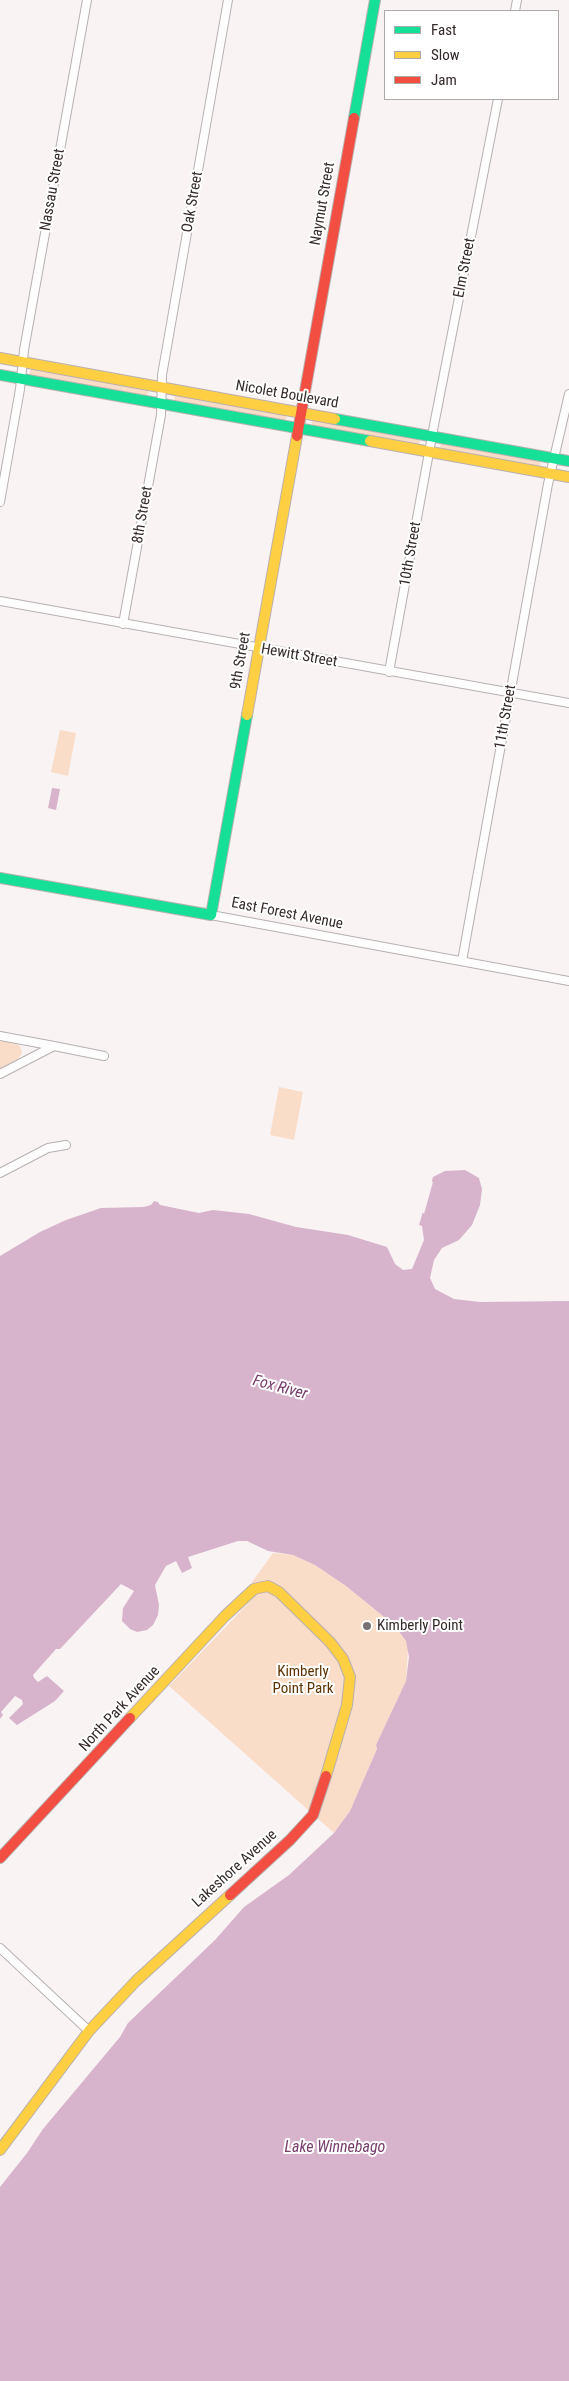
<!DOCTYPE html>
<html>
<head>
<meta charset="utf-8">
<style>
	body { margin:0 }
	#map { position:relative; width:569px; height:2381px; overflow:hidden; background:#f9f3f3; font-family:"Roboto Condensed",sans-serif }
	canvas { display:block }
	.legend { position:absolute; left:384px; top:10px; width:175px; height:90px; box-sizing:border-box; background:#fff; border:1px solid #aea9a9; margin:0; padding:6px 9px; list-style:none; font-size:15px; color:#342929 }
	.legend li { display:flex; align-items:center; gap:10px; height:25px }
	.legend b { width:25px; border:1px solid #aea9a9 }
</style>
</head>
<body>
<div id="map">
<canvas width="569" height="2381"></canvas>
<ul class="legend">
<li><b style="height:6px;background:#16e098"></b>Fast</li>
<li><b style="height:6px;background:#ffcf43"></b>Slow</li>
<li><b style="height:6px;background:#f24e42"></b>Jam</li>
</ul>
</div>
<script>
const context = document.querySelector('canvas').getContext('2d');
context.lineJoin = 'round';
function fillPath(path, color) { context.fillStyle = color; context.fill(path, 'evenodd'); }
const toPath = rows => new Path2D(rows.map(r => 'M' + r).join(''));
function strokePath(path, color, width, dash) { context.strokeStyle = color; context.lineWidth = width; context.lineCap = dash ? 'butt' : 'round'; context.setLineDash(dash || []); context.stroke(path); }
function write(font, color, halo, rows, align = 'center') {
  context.font = font + ' "Roboto Condensed",sans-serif'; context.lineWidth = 4; context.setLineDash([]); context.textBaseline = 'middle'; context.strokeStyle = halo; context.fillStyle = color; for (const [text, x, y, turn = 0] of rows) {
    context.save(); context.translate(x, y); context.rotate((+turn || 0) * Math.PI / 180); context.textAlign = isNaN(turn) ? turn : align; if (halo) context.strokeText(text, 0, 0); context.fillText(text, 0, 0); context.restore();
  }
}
fillPath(toPath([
	[33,369,147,389,149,393,145,396,31,377,29,372],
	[174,394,284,414,287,418,283,421,175,402],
	[314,420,418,438,420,443,417,445,313,426,311,422],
	[442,443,539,460,541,464,538,467,442,450,440,446],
	[60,730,76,733,68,776,51,772],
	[0,1041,16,1044,20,1046,22,1053,18,1059,0,1069],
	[279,1087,303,1092,294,1140,270,1135],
	[273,1553,293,1555,315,1565,346,1586,394,1625,406,1641,408,1649,406,1681,376,1745,377,1749,350,1811,334,1833,169,1686,257,1594,252,1582]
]), '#faddc8');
fillPath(toPath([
	[52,788,60,789,56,810,48,808],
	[465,1170,479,1178,482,1189,480,1205,472,1225,459,1240,442,1248,434,1260,430,1278,435,1289,454,1299,480,1302,569,1301,569,2381,0,2381,0,2187,27,2153,43,2129,120,2037,128,2023,215,1940,244,1907,289,1875,334,1833,350,1811,363,1781,377,1749,376,1745,406,1681,409,1657,406,1641,394,1625,346,1586,315,1565,293,1555,268,1551,247,1541,238,1541,188,1557,192,1568,182,1573,176,1561,166,1566,155,1585,159,1605,158,1615,153,1625,147,1630,137,1632,130,1629,122,1621,123,1608,134,1591,121,1584,60,1649,56,1649,33,1675,34,1678,38,1682,47,1676,64,1691,55,1701,17,1725,9,1718,23,1704,22,1700,15,1696,1,1712,3,1715,0,1719,0,1256,40,1232,66,1220,101,1208,144,1207,151,1205,154,1201,158,1202,160,1205,199,1213,213,1210,249,1214,296,1227,348,1235,387,1247,395,1264,403,1270,412,1269,424,1240,422,1226,419,1225,433,1177,445,1171]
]), '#d7b3cc');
fillPath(toPath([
	[428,1180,433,1182,424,1214,421,1210]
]), '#f9f3f3');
const street = toPath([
	[515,11,517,0],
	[0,502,20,389,24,350,87,0],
	[0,601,569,703],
	[123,624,161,415,162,375,228,0],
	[389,672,434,425,498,99],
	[211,915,569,981],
	[462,961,548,484,569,394],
	[0,1036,54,1046],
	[0,1074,54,1046,104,1056],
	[0,1173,48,1148,66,1145],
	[0,1948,89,2031]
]);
const fast = toPath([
	[354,118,375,0],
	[0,375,370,441],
	[335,419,569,461],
	[0,878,211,915,247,715]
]);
const slow = toPath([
	[0,358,335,419],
	[370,441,569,477],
	[247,715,297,436],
	[130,1718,225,1616,254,1589,268,1586,279,1592,330,1642,343,1659,350,1677,347,1705,326,1776],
	[0,2150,89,2031,136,1981,230,1895]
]);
const jam = toPath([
	[297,436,354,118],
	[0,1858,130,1718],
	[230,1895,290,1840,313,1815,326,1776]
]);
strokePath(street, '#b8b0b0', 10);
strokePath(fast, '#b8b0b0', 12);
strokePath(slow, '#b8b0b0', 12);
strokePath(jam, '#b8b0b0', 12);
strokePath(street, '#fefdfd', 8);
strokePath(fast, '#16e098', 10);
strokePath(slow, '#ffcf43', 10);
strokePath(jam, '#f24e42', 10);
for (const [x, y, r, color] of [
	[367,1626,5,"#797070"]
]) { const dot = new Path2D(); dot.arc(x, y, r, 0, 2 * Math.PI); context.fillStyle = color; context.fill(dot); strokePath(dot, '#fff', 2); }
write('15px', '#342929', '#fff', [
	["Nassau Street",53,190,-80],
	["Oak Street",193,202,-80],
	["Naymut Street",323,204,-80],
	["Elm Street",465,268,-79],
	["Nicolet Boulevard",287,395,10],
	["8th Street",143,515,-80],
	["10th Street",411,554,-80],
	["Hewitt Street",299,656,10],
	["9th Street",241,661,-80],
	["11th Street",506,717,-80],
	["East Forest Avenue",287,914,11],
	["North Park Avenue",120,1709,-47],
	["Lakeshore Avenue",235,1869,-42]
]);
write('15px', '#342929', '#fff', [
	["Kimberly Point",377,1626]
], 'left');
write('15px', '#5d3100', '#fff', [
	["Kimberly",303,1672],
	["Point Park",303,1689]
]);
write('italic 16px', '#783c6c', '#fff', [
	["Fox River",280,1388,15],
	["Lake Winnebago",335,2148]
]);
</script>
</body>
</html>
